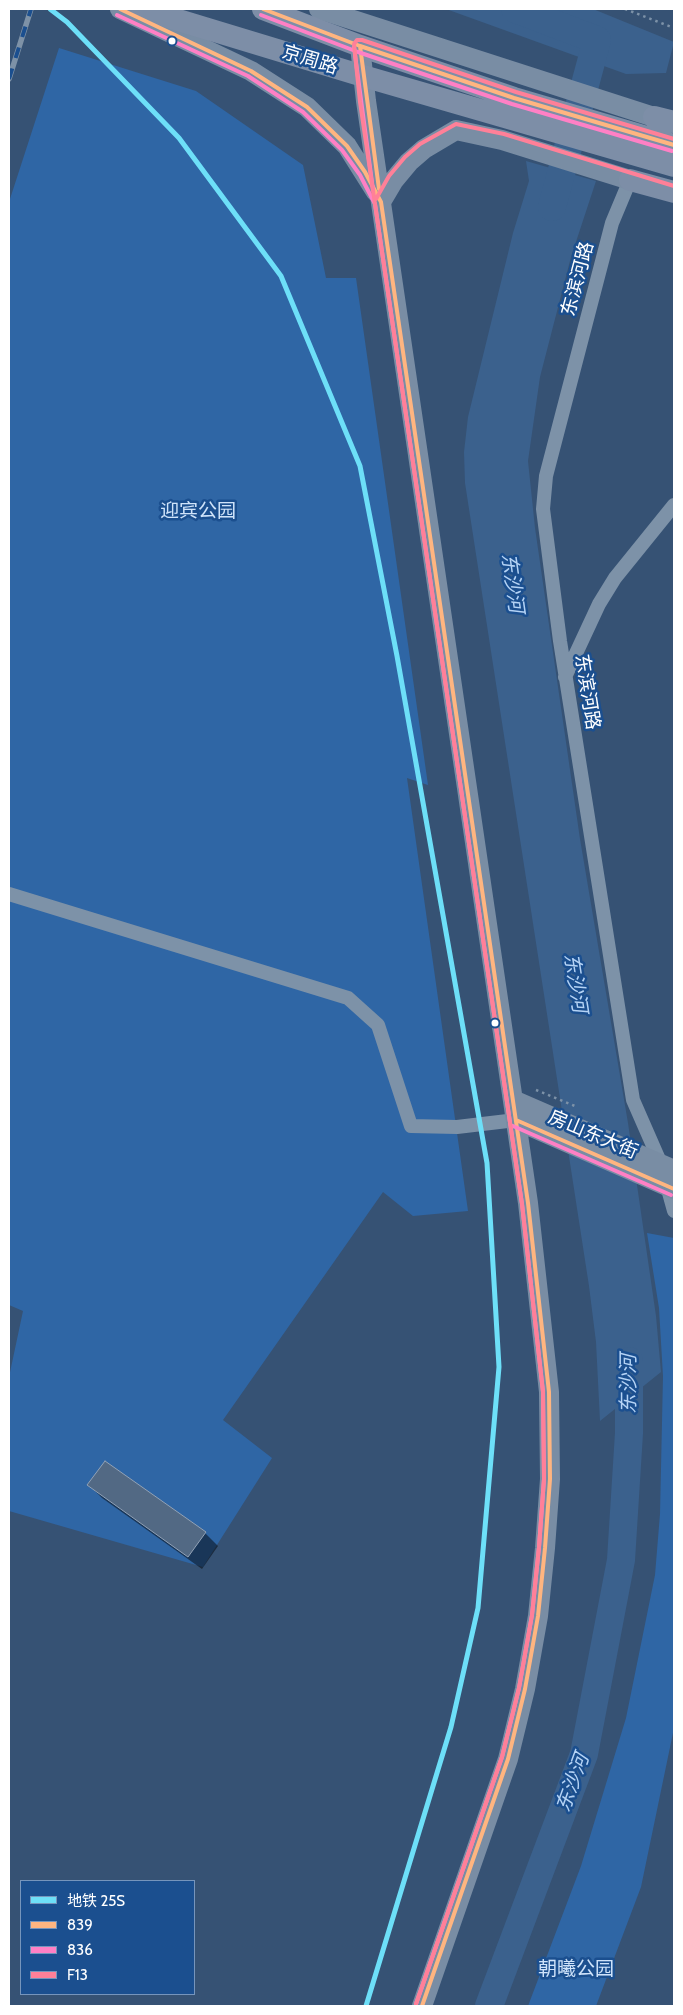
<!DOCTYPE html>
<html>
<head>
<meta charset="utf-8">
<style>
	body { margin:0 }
	#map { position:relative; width:683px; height:2015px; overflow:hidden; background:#365274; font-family:Cabin,"Noto Sans SC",sans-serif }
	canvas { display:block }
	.frame { position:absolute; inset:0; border:10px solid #fff; pointer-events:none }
	.legend { position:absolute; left:20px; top:1880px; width:175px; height:115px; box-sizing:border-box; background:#1b4f8f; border:1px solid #7695bc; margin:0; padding:6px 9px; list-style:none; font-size:15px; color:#fff }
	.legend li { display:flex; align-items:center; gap:10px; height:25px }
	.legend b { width:25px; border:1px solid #7695bc }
</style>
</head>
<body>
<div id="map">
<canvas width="683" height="2015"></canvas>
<div class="frame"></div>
<ul class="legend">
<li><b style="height:6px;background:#6ddff8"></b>地铁 25S</li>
<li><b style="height:6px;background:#ffb580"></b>839</li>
<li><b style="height:6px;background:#ff80c5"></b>836</li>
<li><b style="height:6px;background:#ff8098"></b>F13</li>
</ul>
</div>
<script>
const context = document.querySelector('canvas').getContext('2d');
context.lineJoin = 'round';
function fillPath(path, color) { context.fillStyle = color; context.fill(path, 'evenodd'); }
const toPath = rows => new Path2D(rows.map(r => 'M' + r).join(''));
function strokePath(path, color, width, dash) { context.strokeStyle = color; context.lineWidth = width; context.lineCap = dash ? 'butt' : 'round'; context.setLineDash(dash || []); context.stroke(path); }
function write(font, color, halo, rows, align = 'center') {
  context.font = font + ' Cabin,"Noto Sans SC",sans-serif'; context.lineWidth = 5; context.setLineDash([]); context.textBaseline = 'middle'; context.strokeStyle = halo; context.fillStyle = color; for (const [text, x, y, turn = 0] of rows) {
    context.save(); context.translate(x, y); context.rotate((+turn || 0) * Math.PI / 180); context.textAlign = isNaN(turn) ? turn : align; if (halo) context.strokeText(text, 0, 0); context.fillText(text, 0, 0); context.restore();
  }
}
fillPath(toPath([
	[59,48,196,91,303,165,326,278,356,278,428,785,407,778,468,1211,413,1216,383,1192,223,1420,272,1458,203,1567,9,1511,9,1377,23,1311,9,1305,9,202],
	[647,1233,674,1238,674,1728,641,1887,596,2006,528,2006,581,1866,626,1718,655,1575,660,1514,663,1376,659,1308]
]), '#2f66a5');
fillPath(toPath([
	[446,9,593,9,674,42,666,73,626,74],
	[526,161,596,181,571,257,540,377,528,461,535,528,580,839,628,1123,656,1316,661,1372,600,1421,596,1342,589,1286,465,483,464,452,468,417,513,233,529,181]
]), '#3b618d');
fillPath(toPath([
	[89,1485,205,1533,218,1546,202,1569,102,1498]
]), '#0007');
strokePath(toPath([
	[515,9,597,40,552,207],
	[489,2006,584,1754,621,1560,629,1433,629,1361]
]), '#3b618d', 28);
const building = toPath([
	[105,1461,206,1532,188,1557,87,1485,105,1461]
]);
fillPath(building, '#526984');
strokePath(building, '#92a2b6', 1);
strokePath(toPath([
	[625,9,674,28],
	[536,1090,575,1106]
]), '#7d92a8', 2.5, [2.5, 4]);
strokePath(toPath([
	[630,180,612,223,546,476,543,509,560,641,633,1100,661,1164,674,1211],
	[565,677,599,604,615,578,674,505],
	[9,894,348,998,378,1025,411,1126,457,1127,516,1120]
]), '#7d92a8', 14);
strokePath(toPath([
	[120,9,251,71,307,107,347,146,376,192],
	[319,9,654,117],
	[360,46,366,101,528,1203,549,1392,550,1479,545,1548,538,1616,525,1689,508,1759,422,2006],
	[381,202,394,180,409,162,424,149,456,130,502,140,630,180],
	[513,1100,674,1170],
	[516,1120,674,1189]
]), '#798da4', 20);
strokePath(toPath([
	[142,9,363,76,674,166],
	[263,9,360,46,514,98,674,145],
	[654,117,674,122],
	[630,180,674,192]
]), '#7d8ea7', 22);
const rail = toPath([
	[9,79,31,9]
]);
strokePath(rail, '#7e92a7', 5.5);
strokePath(rail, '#1b4f8f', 4, [11]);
strokePath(toPath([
	[120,9,251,71,307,107,347,146,365,172,381,202,528,1203,549,1392,550,1479,545,1548,538,1616,525,1689,508,1759,422,2006],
	[263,9,360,46,514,98,674,145],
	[360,46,379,189],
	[516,1120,674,1189]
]), '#ffb580', 4);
strokePath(toPath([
	[117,15,248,76,303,112,342,150,360,175,375,204,522,1204,543,1392,544,1479,539,1547,532,1615,519,1688,502,1757,416,2004],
	[261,15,358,52,512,104,672,151],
	[354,47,373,190],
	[513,1126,671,1195]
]), '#ff80c5', 4);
strokePath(toPath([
	[376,199,389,176,405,157,420,144,456,124,504,134,674,186],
	[416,2004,502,1757,519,1688,532,1615,539,1547,544,1479,543,1392,522,1204,360,102,354,44,357,40,362,40,516,92,674,139]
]), '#ff8098', 4);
strokePath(toPath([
	[50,9,67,22,179,138,281,276,360,466,397,656,487,1163,499,1367,478,1608,451,1727,366,2006]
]), '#6ddff8', 5);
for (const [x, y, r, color] of [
	[172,41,4.5,"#fff"],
	[495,1023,4.5,"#fff"]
]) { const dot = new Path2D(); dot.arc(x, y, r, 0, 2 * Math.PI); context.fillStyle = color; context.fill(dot); strokePath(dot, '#1b4f8f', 2); }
write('19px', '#fff', '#1b4f8f', [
	["京周路",310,60,17],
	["东滨河路",578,279,-75],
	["东滨河路",587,692,81],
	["房山东大街",593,1135,23]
]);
write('19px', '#cfe3fa', '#1b4f8f', [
	["迎宾公园",198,511],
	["朝曦公园",576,1969]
]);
write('italic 20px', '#b5d3f5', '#1b4f8f', [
	["东沙河",512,583,82],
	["东沙河",575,983,81],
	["东沙河",629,1384,-90],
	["东沙河",573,1783,-70]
]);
</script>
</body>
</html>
